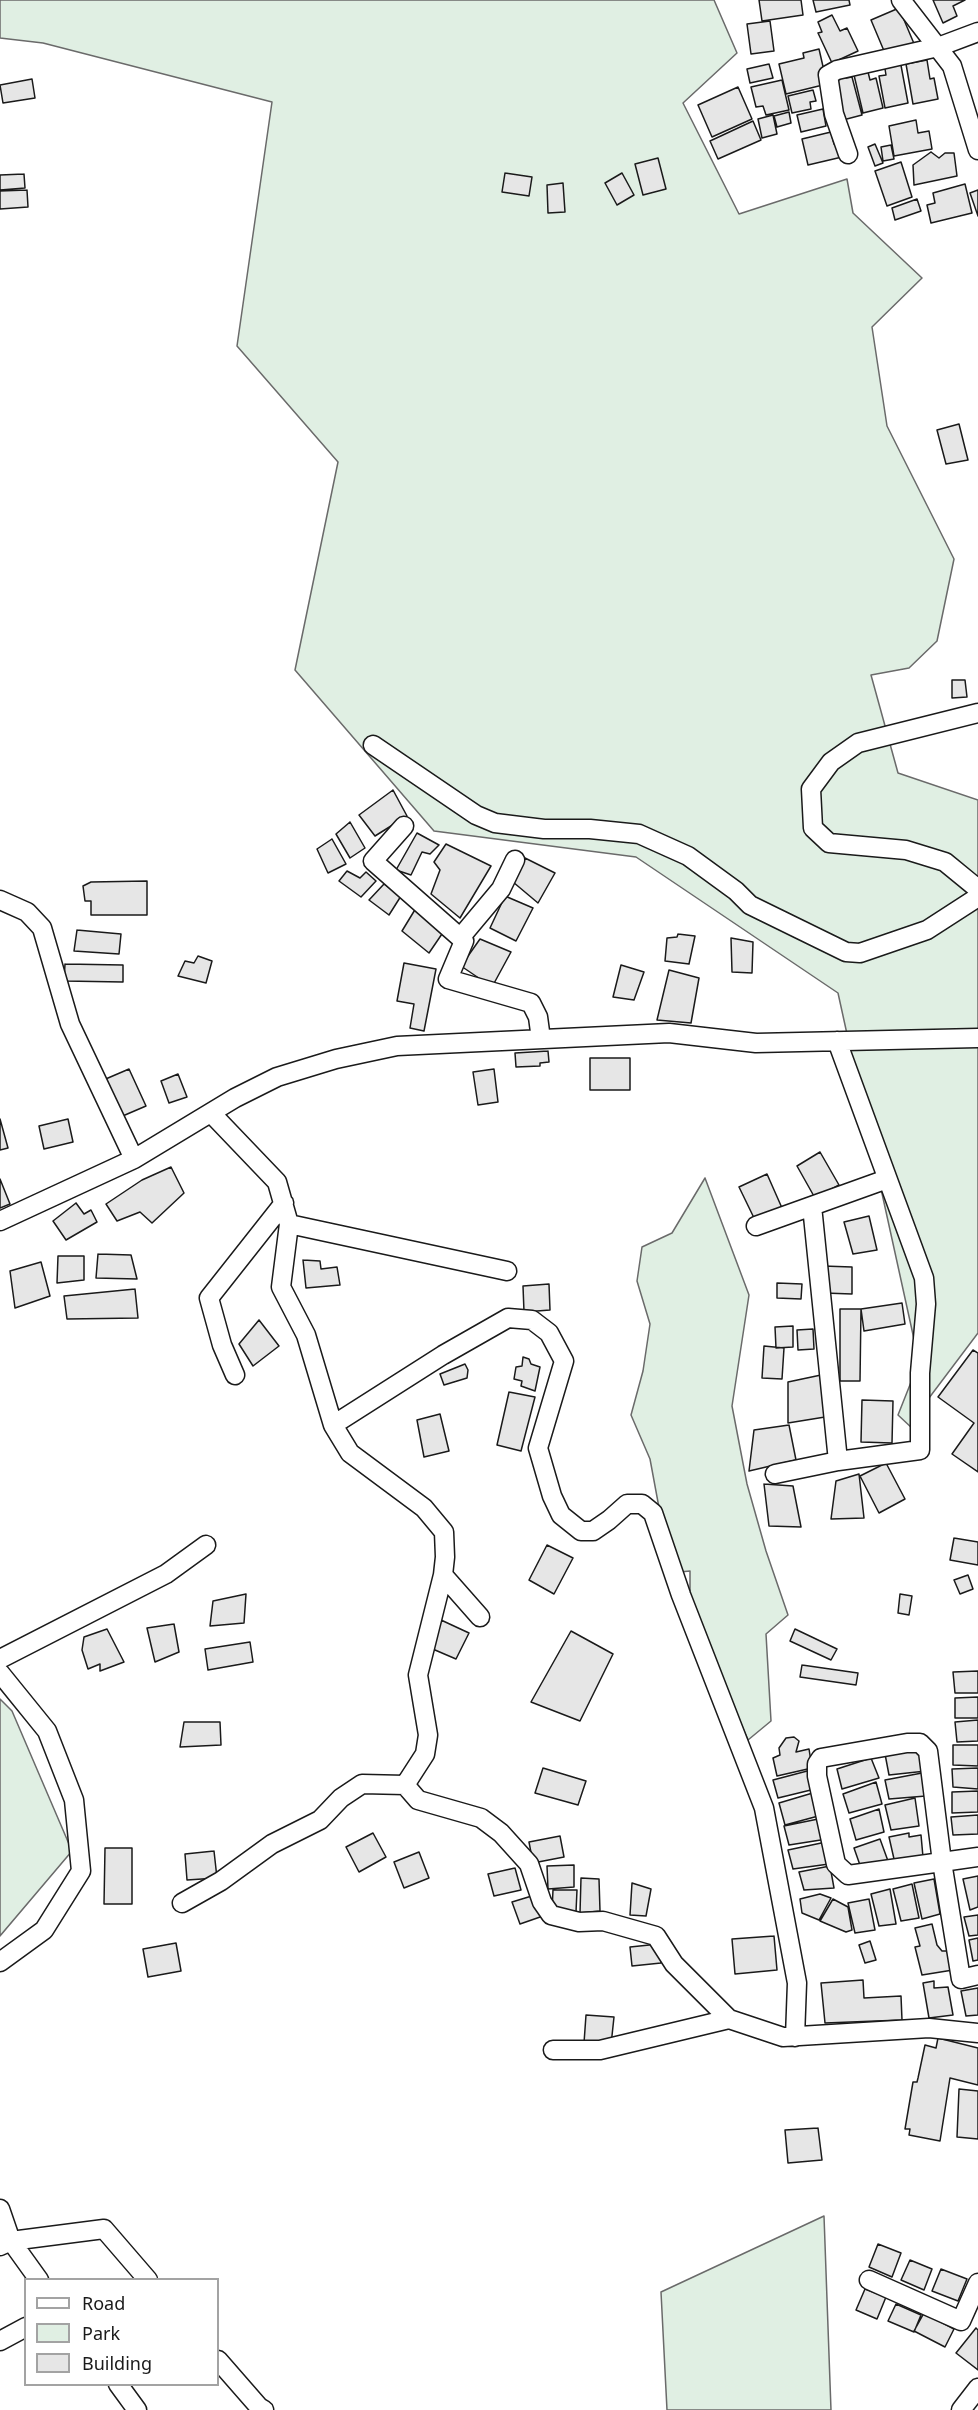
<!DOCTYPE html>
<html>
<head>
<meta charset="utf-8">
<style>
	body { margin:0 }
	#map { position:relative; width:978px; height:2410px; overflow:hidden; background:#fff; font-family:"Noto Sans",sans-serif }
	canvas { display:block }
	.legend { position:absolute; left:24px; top:2278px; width:195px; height:108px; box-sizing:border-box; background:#fff; border:2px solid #a3a3a3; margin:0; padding:8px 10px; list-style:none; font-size:18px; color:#1a1a1a }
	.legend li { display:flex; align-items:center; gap:12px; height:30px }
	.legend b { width:30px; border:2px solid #a3a3a3 }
</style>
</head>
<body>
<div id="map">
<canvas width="978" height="2410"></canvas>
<ul class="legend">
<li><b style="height:8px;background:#fff"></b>Road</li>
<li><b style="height:16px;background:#e0efe3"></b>Park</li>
<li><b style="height:16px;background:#e6e6e6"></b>Building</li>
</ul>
</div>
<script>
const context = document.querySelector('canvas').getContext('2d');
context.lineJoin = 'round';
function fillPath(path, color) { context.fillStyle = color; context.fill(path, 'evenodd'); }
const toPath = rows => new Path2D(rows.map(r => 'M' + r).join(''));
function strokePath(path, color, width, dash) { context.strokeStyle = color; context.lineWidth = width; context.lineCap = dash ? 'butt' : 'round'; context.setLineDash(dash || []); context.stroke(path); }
const green = toPath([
	[0,0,714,0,737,53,683,103,739,214,847,179,853,213,922,278,872,327,887,426,954,559,937,641,909,668,871,675,898,773,978,800,978,1333,929,1398,913,1429,898,1415,919,1362,838,993,636,857,434,831,295,670,338,462,237,346,272,102,43,43,0,38,0,0],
	[705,1178,749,1295,732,1406,747,1484,766,1551,788,1615,766,1634,771,1721,748,1740,690,1605,690,1571,679,1572,660,1513,650,1459,631,1415,643,1371,650,1324,637,1281,642,1247,672,1233,705,1178],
	[0,1699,12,1711,72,1851,0,1936,0,1699],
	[824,2216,831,2410,667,2410,661,2292,824,2216]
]);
fillPath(green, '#e0efe3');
strokePath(green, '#6a6a6a', 1.5);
const building = toPath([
	[759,0,801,0,803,15,762,21,759,0],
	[813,0,849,0,850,5,816,12,813,0],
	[933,0,965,0,953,6,957,16,943,23,933,0],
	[899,8,915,46,887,58,871,20,899,8],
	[832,15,840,31,847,28,858,51,832,63,818,33,822,32,818,22,832,15],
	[770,21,774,51,751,54,747,24,770,21],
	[819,49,827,84,786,94,779,64,804,58,803,53,819,49],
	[900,60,908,103,885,108,879,76,886,75,884,63,900,60],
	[927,60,930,79,934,78,938,99,913,104,906,64,927,60],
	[769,64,773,78,750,83,747,69,769,64],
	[868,72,870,80,876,78,883,108,863,113,854,75,868,72],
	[845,74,846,78,852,77,862,115,843,120,832,77,845,74],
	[32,79,35,98,3,103,0,85,32,79],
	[782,80,789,110,766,115,763,106,756,107,751,87,782,80],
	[738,87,752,119,712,137,698,105,738,87],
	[813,90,816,101,810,102,811,109,792,113,788,96,813,90],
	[823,109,826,126,801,132,797,115,823,109],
	[789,112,791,123,777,127,774,116,789,112],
	[773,115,777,134,762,138,758,119,773,115],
	[916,120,918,133,929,131,932,149,894,156,889,126,916,120],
	[753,121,761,140,718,159,710,141,753,121],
	[831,132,834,144,839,143,842,157,808,165,802,139,831,132],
	[875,144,883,163,875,166,868,147,875,144],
	[891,145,894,159,883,161,881,147,891,145],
	[931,152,939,158,945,153,954,153,957,176,914,185,913,165,931,152],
	[658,158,666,189,643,195,635,164,658,158],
	[901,162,912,197,887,206,875,171,901,162],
	[505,173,532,177,529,196,502,192,505,173],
	[622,173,634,195,617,205,605,183,622,173],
	[24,174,25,188,0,190,0,175,24,174],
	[563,183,565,212,548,213,547,185,563,183],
	[965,184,972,213,931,223,927,205,935,203,933,193,965,184],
	[27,190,28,207,0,209,0,191,27,190],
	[978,190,978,216,970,193,978,190],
	[917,199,921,211,895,220,892,208,917,199],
	[959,424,968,460,946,464,937,430,959,424],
	[952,680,965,680,967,697,952,698,952,680],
	[393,790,407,816,375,836,359,815,393,790],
	[350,822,365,848,350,858,336,834,350,822],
	[417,833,439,845,430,854,422,852,411,875,396,870,417,833],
	[332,839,346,864,328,873,317,849,332,839],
	[446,844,491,866,460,918,431,894,440,870,434,862,446,844],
	[525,858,555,873,538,903,513,882,525,858],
	[347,871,360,878,366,872,376,881,361,897,339,881,347,871],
	[147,881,147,915,91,915,91,901,85,901,83,886,91,882,147,881],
	[384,884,401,896,389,915,369,900,384,884],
	[505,896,533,908,516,941,490,928,505,896],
	[416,908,444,931,429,953,402,931,416,908],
	[77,930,121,934,119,954,74,951,77,930],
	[678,934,695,936,689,964,665,961,667,938,677,937,678,934],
	[731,938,753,942,752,973,732,972,731,938],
	[480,939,511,952,492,987,461,966,480,939],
	[198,956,212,961,206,983,178,976,185,961,194,963,198,956],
	[404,963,436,969,424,1031,410,1028,414,1004,397,1001,404,963],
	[65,964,123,965,123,982,64,981,65,964],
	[621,965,644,972,634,1000,613,997,621,965],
	[669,970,699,978,691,1023,657,1020,669,970],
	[548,1051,549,1062,540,1063,540,1066,516,1067,515,1053,548,1051],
	[590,1058,630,1058,630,1090,590,1090,590,1058],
	[129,1069,146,1106,118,1118,101,1081,129,1069],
	[494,1069,498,1102,478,1105,473,1072,494,1069],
	[178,1074,187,1097,169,1103,161,1081,178,1074],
	[0,1119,8,1148,0,1150,0,1119],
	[68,1119,73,1142,44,1149,39,1126,68,1119],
	[820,1152,839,1185,815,1198,797,1166,820,1152],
	[171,1167,184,1193,152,1223,140,1212,117,1221,106,1204,142,1180,171,1167],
	[767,1174,782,1208,755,1220,739,1187,767,1174],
	[0,1179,10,1204,0,1208,0,1179],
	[76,1203,84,1214,91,1210,97,1222,66,1240,53,1221,76,1203],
	[869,1216,877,1250,853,1254,844,1222,869,1216],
	[98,1254,131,1255,137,1279,96,1278,98,1254],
	[58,1256,84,1256,84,1280,57,1283,58,1256],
	[303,1260,320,1261,321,1269,337,1267,340,1285,306,1288,303,1260],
	[41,1262,50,1296,15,1308,10,1271,41,1262],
	[823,1266,852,1267,852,1294,824,1293,823,1266],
	[777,1283,802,1284,801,1299,777,1298,777,1283],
	[549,1284,550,1310,524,1312,523,1286,549,1284],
	[135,1289,138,1318,67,1319,64,1296,135,1289],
	[902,1303,905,1324,864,1331,861,1309,902,1303],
	[840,1309,861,1309,860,1381,840,1381,840,1309],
	[259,1320,279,1346,253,1366,239,1344,259,1320],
	[793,1326,793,1347,776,1348,775,1327,793,1326],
	[813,1329,814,1349,798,1350,797,1330,813,1329],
	[764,1346,784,1348,782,1379,762,1378,764,1346],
	[973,1350,978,1353,978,1472,952,1454,974,1423,938,1397,973,1350],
	[523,1357,529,1359,531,1364,540,1367,535,1391,521,1386,522,1381,514,1379,516,1367,522,1366,523,1357],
	[465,1364,468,1370,467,1378,444,1385,440,1374,465,1364],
	[821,1375,825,1417,788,1423,788,1382,821,1375],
	[509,1392,535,1397,521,1451,497,1445,509,1392],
	[862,1400,893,1401,892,1443,861,1442,862,1400],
	[440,1414,449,1451,424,1457,417,1420,440,1414],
	[789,1425,796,1460,749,1471,754,1430,789,1425],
	[886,1463,905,1499,879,1513,860,1476,886,1463],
	[859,1474,864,1518,831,1519,836,1481,859,1474],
	[764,1484,793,1486,801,1527,769,1526,764,1484],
	[954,1538,978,1542,978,1565,950,1560,954,1538],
	[547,1545,573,1558,554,1594,529,1580,547,1545],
	[968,1575,973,1589,960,1594,954,1580,968,1575],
	[246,1594,244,1623,210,1626,213,1601,246,1594],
	[900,1594,912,1596,909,1615,898,1613,900,1594],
	[441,1620,469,1633,456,1659,428,1647,441,1620],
	[174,1624,179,1652,155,1662,147,1628,174,1624],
	[107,1629,124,1662,100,1671,100,1664,88,1669,82,1650,84,1637,107,1629],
	[795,1629,837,1649,831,1660,790,1641,795,1629],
	[571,1631,613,1654,580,1721,531,1702,571,1631],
	[250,1642,253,1662,208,1670,205,1649,250,1642],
	[802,1665,858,1673,856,1685,800,1677,802,1665],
	[978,1671,978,1693,955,1693,953,1672,978,1671],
	[978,1697,978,1718,955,1718,955,1698,978,1697],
	[978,1720,978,1741,957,1742,955,1722,978,1720],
	[184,1722,220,1722,221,1745,180,1747,184,1722],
	[794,1737,799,1741,796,1752,809,1749,812,1768,777,1776,773,1758,780,1755,779,1748,786,1738,794,1737],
	[953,1745,978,1745,978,1766,953,1765,953,1745],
	[922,1748,926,1771,889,1775,885,1754,922,1748],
	[871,1758,879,1778,842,1789,837,1769,871,1758],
	[543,1768,586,1781,578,1805,535,1793,543,1768],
	[978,1768,978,1789,953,1787,952,1769,978,1768],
	[811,1770,815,1789,778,1798,773,1780,811,1770],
	[922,1773,926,1796,889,1799,885,1780,922,1773],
	[876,1782,882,1804,849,1813,843,1794,876,1782],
	[978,1791,978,1812,952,1813,952,1792,978,1791],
	[816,1792,822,1815,785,1825,779,1803,816,1792],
	[915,1798,919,1826,891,1830,885,1805,915,1798],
	[879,1809,884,1832,856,1840,850,1819,879,1809],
	[978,1815,978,1834,953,1835,951,1817,978,1815],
	[823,1818,827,1839,789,1845,784,1826,823,1818],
	[373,1833,386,1857,359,1872,346,1847,373,1833],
	[909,1833,909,1837,921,1835,923,1857,894,1859,889,1837,909,1833],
	[560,1836,564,1857,533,1863,529,1842,560,1836],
	[880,1839,888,1861,861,1868,854,1848,880,1839],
	[826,1842,829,1864,793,1869,788,1850,826,1842],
	[105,1848,132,1848,132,1904,104,1904,105,1848],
	[214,1851,217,1878,187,1880,185,1854,214,1851],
	[419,1852,429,1878,404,1888,394,1862,419,1852],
	[574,1865,574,1887,548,1889,547,1866,574,1865],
	[830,1866,834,1888,804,1890,799,1872,830,1866],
	[515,1868,521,1890,494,1896,488,1874,515,1868],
	[978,1876,978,1907,970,1910,963,1879,978,1876],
	[581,1878,599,1879,600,1911,580,1913,581,1878],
	[934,1879,940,1914,922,1919,914,1883,934,1879],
	[632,1883,651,1889,646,1916,630,1915,632,1883],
	[912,1884,919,1918,901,1921,893,1889,912,1884],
	[890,1889,896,1924,879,1926,871,1894,890,1889],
	[553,1890,577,1890,576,1912,552,1911,553,1890],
	[820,1894,831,1898,819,1920,802,1913,800,1899,820,1894],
	[535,1895,543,1916,520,1924,512,1902,535,1895],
	[833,1899,848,1907,852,1930,846,1932,820,1921,833,1899],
	[869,1899,875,1930,855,1933,848,1903,869,1899],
	[978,1915,978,1935,969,1936,964,1917,978,1915],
	[932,1924,937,1945,942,1951,949,1951,953,1970,922,1975,915,1947,920,1946,915,1928,932,1924],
	[774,1936,777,1970,735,1974,732,1939,774,1936],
	[978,1938,978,1960,973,1961,969,1940,978,1938],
	[870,1941,876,1960,865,1963,859,1945,870,1941],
	[176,1943,181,1971,148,1977,143,1949,176,1943],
	[659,1944,661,1963,632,1966,630,1947,659,1944],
	[863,1980,864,1998,901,1996,902,2020,825,2023,821,1983,863,1980],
	[934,1981,934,1988,948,1987,953,2015,929,2018,923,1983,934,1981],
	[978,1988,978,2015,966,2016,961,1991,978,1988],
	[586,2015,614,2017,611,2045,584,2043,586,2015],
	[938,2038,978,2048,978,2085,950,2078,940,2141,909,2135,910,2129,905,2129,913,2082,917,2082,918,2078,925,2045,936,2048,938,2038],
	[959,2089,978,2091,978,2139,957,2137,959,2089],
	[818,2128,822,2160,788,2163,785,2130,818,2128],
	[878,2244,901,2253,892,2277,869,2267,878,2244],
	[910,2260,932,2269,924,2290,901,2280,910,2260],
	[941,2269,967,2279,958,2301,932,2291,941,2269],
	[865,2289,886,2297,877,2319,856,2310,865,2289],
	[896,2304,921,2315,914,2332,888,2321,896,2304],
	[924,2313,954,2329,945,2347,914,2331,924,2313],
	[976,2328,978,2330,978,2370,956,2353,976,2328]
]);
fillPath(building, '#e6e6e6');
strokePath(building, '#1a1a1a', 1.5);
const minor = toPath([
	[901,0,952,66,978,150],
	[848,154,834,114,828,75,837,70,938,47,978,32],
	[978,713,858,743,831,762,811,789,813,828,829,843,906,850,945,862,978,889],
	[373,745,476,815,495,823,544,829,590,829,639,834,688,856,736,891,750,905,846,952,860,953,927,930,978,897],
	[404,826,373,861,464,941,448,979,531,1003,538,1017,541,1039],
	[0,900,27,912,42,928,70,1024,134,1159],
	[460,938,501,889,515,860],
	[211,1113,277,1182,289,1224,507,1271],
	[812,1206,838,1461],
	[0,1221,134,1159,235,1098,277,1077,336,1059,397,1046,669,1033,756,1043,978,1038],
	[289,1224,281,1287,306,1335,333,1425,443,1355,508,1318,532,1320,549,1333,564,1361,538,1448,552,1496,561,1515,581,1531,593,1531,609,1520,627,1504,642,1504,653,1513,681,1595,764,1808,797,1983,795,2037],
	[756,1226,887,1179],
	[235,1375,222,1345,209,1298,284,1203],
	[333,1425,350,1453,424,1508,444,1532,445,1557,443,1575,480,1617],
	[775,1474,838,1461,920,1450,920,1373,926,1304,924,1278,837,1041],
	[443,1575,418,1675,428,1735,425,1754,405,1785,418,1800,481,1818,501,1833,529,1864,542,1902,551,1915,579,1922,603,1921,656,1936,674,1964,729,2019,783,2037,929,2028,978,2033],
	[0,1659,166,1574,206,1545],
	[0,1673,47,1731,74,1800,81,1871,44,1930,0,1962],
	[978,1857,942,1862,848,1875,836,1864,817,1776,817,1764,821,1758,907,1743,920,1743,928,1751,942,1862,961,1979,978,1975],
	[182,1903,221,1881,272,1844,320,1820,341,1798,362,1784,405,1785],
	[553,2050,600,2050,729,2019],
	[0,2209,11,2241,39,2280],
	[0,2246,11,2241,104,2229,148,2280],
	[869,2280,961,2321,978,2283],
	[0,2341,26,2327],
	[218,2360,259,2407,264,2410],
	[118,2384,137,2410],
	[961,2410,978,2388]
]);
strokePath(minor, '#1a1a1a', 21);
strokePath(minor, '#fff', 18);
</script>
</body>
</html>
